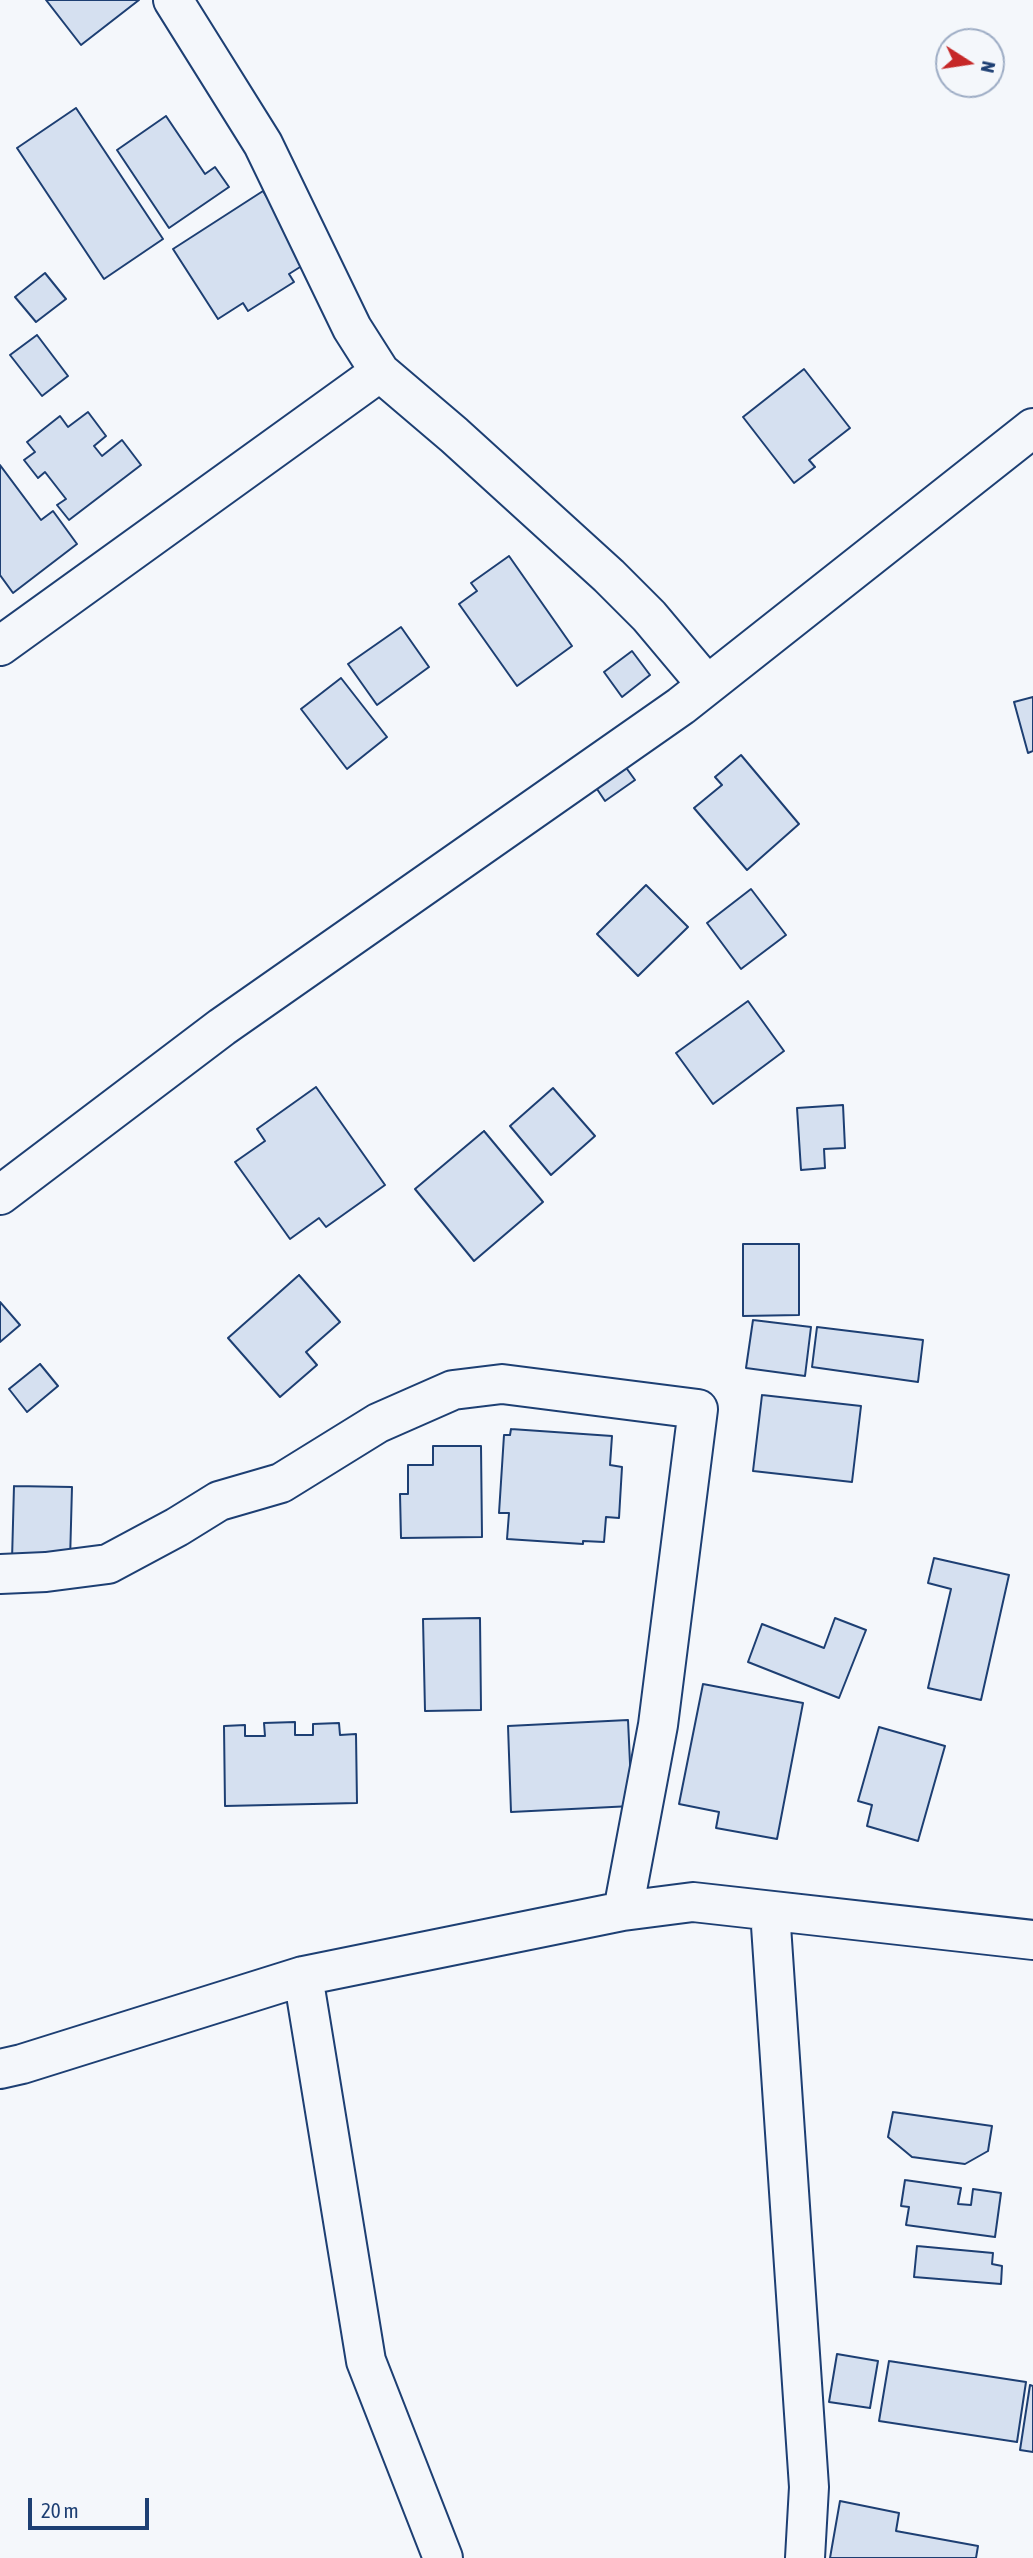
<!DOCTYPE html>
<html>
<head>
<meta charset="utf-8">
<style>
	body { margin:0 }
	#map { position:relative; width:1033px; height:2558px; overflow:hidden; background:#f4f7fb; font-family:"Asap Condensed",sans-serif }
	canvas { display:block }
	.north { position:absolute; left:935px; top:28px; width:70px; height:70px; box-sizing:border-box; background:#f4f7fb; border:2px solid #9eadc5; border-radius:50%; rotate:102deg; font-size:19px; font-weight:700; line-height:28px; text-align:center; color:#1d3f73 }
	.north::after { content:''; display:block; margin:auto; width:24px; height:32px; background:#c62828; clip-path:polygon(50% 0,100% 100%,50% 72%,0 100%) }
	.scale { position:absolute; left:28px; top:2498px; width:121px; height:32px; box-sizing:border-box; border:4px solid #1d3f73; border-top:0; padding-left:9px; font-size:21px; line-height:24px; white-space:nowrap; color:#1d3f73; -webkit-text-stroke:5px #f4f7fb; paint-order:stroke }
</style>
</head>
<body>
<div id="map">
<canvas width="1033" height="2558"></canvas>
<div class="north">N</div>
<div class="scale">20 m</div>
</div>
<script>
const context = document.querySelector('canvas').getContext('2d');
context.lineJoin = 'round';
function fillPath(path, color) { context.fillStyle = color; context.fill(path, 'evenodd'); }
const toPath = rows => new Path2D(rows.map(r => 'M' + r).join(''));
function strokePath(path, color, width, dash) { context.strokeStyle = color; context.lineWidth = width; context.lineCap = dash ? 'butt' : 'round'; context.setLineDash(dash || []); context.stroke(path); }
const building = toPath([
	[46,0,139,0,81,45,46,0],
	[76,108,163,239,104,279,17,148,76,108],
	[166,116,205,174,215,167,229,187,169,228,117,150,166,116],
	[263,191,308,262,289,274,294,282,248,311,243,303,218,319,173,249,263,191],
	[45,273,66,299,36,322,15,297,45,273],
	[37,335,68,376,42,396,10,355,37,335],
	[804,369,850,428,809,460,815,467,794,483,743,417,804,369],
	[88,412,106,436,94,446,102,456,122,440,141,465,69,520,57,505,66,499,45,472,38,478,24,460,35,452,27,442,60,416,68,427,88,412],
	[0,465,41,520,53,511,77,544,13,593,0,575,0,465],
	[509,556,572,646,517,686,459,604,477,591,471,583,509,556],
	[401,627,429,667,377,705,348,664,401,627],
	[632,651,650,675,622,697,604,672,632,651],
	[341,678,387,737,347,769,301,709,341,678],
	[1033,697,1033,751,1028,753,1014,702,1033,697],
	[741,755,799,824,747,870,694,808,722,785,715,777,741,755],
	[622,762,635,780,605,801,593,783,622,762],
	[646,885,688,927,638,976,597,934,646,885],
	[751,889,786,935,741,969,707,923,751,889],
	[748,1001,784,1051,713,1104,676,1053,748,1001],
	[316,1087,385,1185,326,1227,319,1218,290,1239,235,1162,265,1141,257,1129,316,1087],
	[553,1088,595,1136,551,1175,510,1126,553,1088],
	[843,1105,845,1148,824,1149,825,1168,801,1170,797,1108,843,1105],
	[484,1131,543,1202,474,1261,415,1189,484,1131],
	[743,1244,799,1244,799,1315,743,1316,743,1244],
	[299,1275,340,1322,306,1352,317,1365,280,1397,228,1338,299,1275],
	[0,1302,20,1325,0,1342,0,1302],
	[753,1320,811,1327,805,1376,746,1368,753,1320],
	[817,1327,923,1340,918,1382,812,1367,817,1327],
	[40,1364,58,1386,27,1412,9,1389,40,1364],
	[762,1395,861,1406,852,1482,753,1471,762,1395],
	[511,1429,612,1436,610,1465,622,1467,619,1518,606,1517,604,1542,583,1541,583,1544,507,1539,509,1513,499,1513,504,1435,510,1435,511,1429],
	[433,1446,481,1446,482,1537,401,1538,400,1494,408,1494,408,1465,433,1465,433,1446],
	[14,1486,72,1487,70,1561,12,1560,14,1486],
	[934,1558,1009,1575,981,1700,928,1688,951,1589,928,1583,934,1558],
	[480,1618,481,1710,425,1711,423,1619,480,1618],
	[835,1618,866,1630,839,1698,748,1662,762,1624,824,1648,835,1618],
	[703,1684,803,1703,777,1839,716,1828,719,1812,679,1804,703,1684],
	[628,1720,632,1806,511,1812,508,1726,628,1720],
	[295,1722,295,1735,313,1735,313,1724,339,1723,340,1735,356,1734,357,1803,225,1806,224,1726,245,1725,245,1736,265,1736,264,1723,295,1722],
	[879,1727,945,1746,918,1841,867,1826,872,1805,858,1801,879,1727],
	[893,2112,992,2126,988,2151,965,2164,912,2157,888,2137,893,2112],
	[905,2180,961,2188,958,2204,971,2205,973,2189,1001,2193,995,2237,906,2225,909,2207,901,2206,905,2180],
	[917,2246,993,2253,992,2264,1002,2266,1001,2284,914,2277,917,2246],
	[837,2354,878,2361,870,2408,829,2402,837,2354],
	[889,2361,1026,2382,1017,2442,879,2421,889,2361],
	[1030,2385,1033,2386,1033,2452,1020,2450,1030,2385],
	[840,2501,899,2513,896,2531,978,2546,976,2558,830,2558,840,2501]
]);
fillPath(building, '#d5e0f0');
strokePath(building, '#1d3f73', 2);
const minor = toPath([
	[173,0,263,144,352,328,380,372,454,435,609,576,649,616,707,685],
	[0,646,380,372],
	[0,1195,222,1027,681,706,1033,428],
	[0,1574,46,1572,108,1564,177,1527,219,1501,281,1483,378,1423,453,1390,502,1384,698,1409,658,1725,623,1911],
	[770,1911,809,2487,805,2558],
	[303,1976,366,2361,443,2558],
	[0,2069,22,2064,303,1976,623,1911,693,1902,1033,1940]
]);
strokePath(minor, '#1d3f73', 42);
strokePath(minor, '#f4f7fb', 38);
</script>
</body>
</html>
